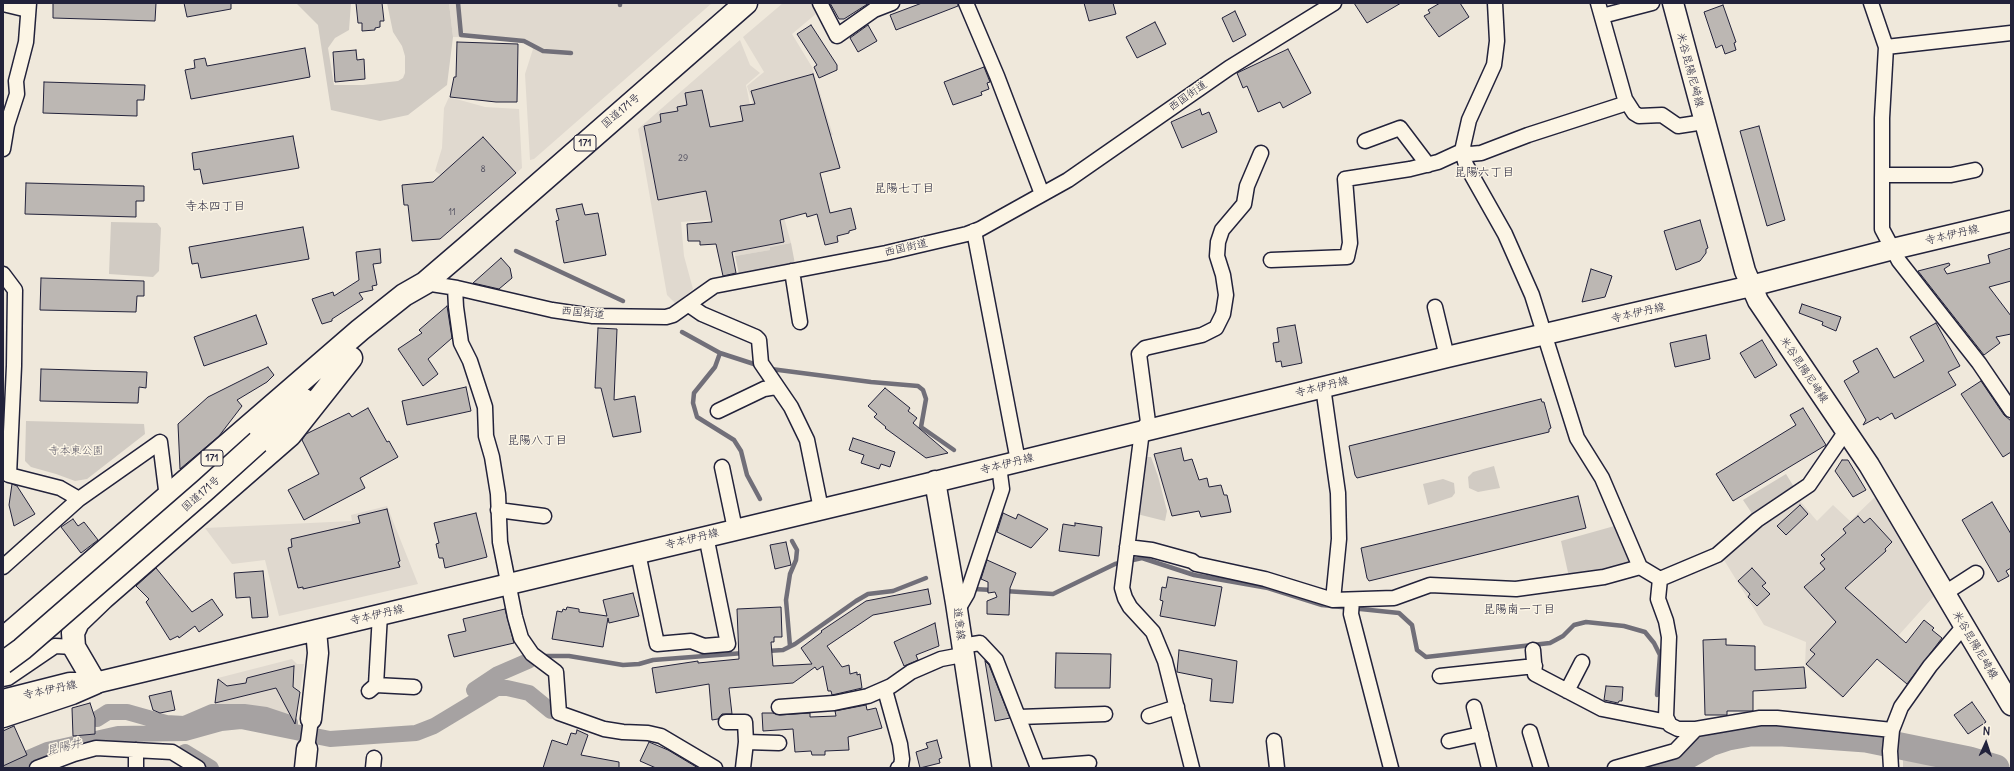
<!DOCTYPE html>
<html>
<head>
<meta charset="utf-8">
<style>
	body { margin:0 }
	#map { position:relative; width:2014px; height:771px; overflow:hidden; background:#efe8db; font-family:Delius,sans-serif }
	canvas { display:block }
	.frame { position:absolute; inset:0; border:4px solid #22223b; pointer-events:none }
	.north { position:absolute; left:1966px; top:723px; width:40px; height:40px; -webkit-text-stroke:3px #fcf5e5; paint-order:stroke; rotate:3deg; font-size:11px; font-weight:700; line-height:16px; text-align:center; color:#22223b }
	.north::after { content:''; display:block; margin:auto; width:14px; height:18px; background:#22223b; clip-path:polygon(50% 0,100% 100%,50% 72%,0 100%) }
</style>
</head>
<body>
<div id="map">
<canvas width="2014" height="771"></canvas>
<div class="frame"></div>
<div class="north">N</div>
</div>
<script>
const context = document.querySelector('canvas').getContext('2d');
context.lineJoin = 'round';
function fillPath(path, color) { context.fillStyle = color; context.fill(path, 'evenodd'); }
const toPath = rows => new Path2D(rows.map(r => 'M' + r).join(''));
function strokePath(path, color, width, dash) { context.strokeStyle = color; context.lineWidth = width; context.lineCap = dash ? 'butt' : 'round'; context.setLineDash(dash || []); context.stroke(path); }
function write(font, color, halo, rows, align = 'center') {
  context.font = font + ' Delius,"Klee One",sans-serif'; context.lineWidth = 3; context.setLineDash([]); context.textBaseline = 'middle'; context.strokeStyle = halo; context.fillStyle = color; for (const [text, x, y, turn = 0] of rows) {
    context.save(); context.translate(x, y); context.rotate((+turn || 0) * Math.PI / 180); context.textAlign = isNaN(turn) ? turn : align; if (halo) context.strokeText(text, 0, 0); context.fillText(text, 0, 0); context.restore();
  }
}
fillPath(toPath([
	[449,3,712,3,534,159,530,160,525,74,533,49,526,39,453,37],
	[783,3,813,3,817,13,792,34,812,67,833,135,788,148,777,192,791,243,770,247,771,250,735,256,727,222,707,220,681,222,684,256,693,289,676,304,667,295,638,129,740,40,750,65,760,73,746,85,755,129,760,128,747,86,764,72,743,37],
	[449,97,485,107,519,109,522,168,478,207,453,183,435,171,442,148,444,108],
	[1875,497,1935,595,1842,698,1805,665,1806,642,1764,625,1724,560,1767,523,1800,501,1817,521,1833,505,1850,521],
	[387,506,418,584,279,616,265,560,232,564,205,528,352,521,351,515],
	[292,659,297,664,304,664,296,716,258,707,235,705,214,706,218,678]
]), '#e0d9cf');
fillPath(toPath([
	[296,3,351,3,349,30,335,38,328,48,334,85,363,85,398,81,403,78,405,73,405,56,402,46,393,32,387,3,449,3,453,37,447,85,408,115,380,121,331,110,318,25],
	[111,222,157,223,161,228,159,271,153,277,109,274],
	[791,243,795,264,739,274,735,256,770,250,770,247],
	[26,421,144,424,145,434,87,479,75,481,56,474,31,467,25,461],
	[1145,457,1151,457,1158,476,1167,511,1165,521,1137,514],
	[1494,466,1500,488,1478,492,1469,488,1468,477,1473,472],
	[1786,474,1794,487,1753,515,1743,500],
	[1443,479,1454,483,1455,493,1452,497,1428,505,1423,484],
	[1618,525,1630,561,1629,565,1569,577,1561,541],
	[1903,760,1937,766,1939,768,1903,768]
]), '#d1cbc3');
strokePath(toPath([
	[458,3,461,35,524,41,543,51,571,53],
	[620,5,620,3],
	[516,251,623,301],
	[682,332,720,353,715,367,694,393,693,403,697,417,734,440,741,451,747,475,760,499],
	[720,353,757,365],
	[771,369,871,382,918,386,923,390,926,399,921,427,954,450],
	[974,589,992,590],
	[1004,591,1053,594,1115,564,1142,558,1194,575,1268,588,1322,605,1399,613,1412,625,1417,650,1426,657,1550,643,1563,636,1574,625,1586,622,1624,626,1645,632,1654,643,1660,655,1657,695],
	[790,646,786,600,790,574,796,560,797,550,792,541],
	[767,651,783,650,795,644,856,601,868,594,893,591,926,578],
	[543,656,569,656,623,665,639,664,653,660,744,653]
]), '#716f79', 4.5);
strokePath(toPath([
	[474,690,498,674,528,661],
	[97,719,108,712,127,712,166,723,184,724,212,712,244,712,266,715,290,723],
	[185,752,211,768],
	[5,768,47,750,118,734,185,733,221,723,241,721,330,739,416,733,434,726,497,688,507,688,529,693,551,711]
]), '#a6a2a2', 16);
strokePath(toPath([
	[1649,768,1676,762,1710,743,1728,737,1750,733,1783,733,1866,739,1969,760,1996,768]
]), '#a6a2a2', 27);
const building = toPath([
	[53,3,156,3,155,21,53,18,53,3],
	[184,3,231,3,231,9,187,17,184,3],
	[356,3,382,3,384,21,380,21,380,27,375,28,375,30,362,31,362,23,358,23,356,3],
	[830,3,869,3,844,19,839,19,830,3],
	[922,3,958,3,958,6,896,30,890,15,922,3],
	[1084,3,1113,3,1116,14,1089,21,1084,3],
	[1354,3,1401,3,1367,23,1354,3],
	[1440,3,1460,3,1469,17,1439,37,1424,16,1430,13,1428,10,1440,3],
	[1723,5,1736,42,1734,43,1736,50,1725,54,1722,45,1716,48,1704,12,1723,5],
	[1235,11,1246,35,1233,42,1222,18,1235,11],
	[1155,22,1166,44,1137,58,1126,37,1155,22],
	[811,25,837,65,837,70,819,78,814,67,817,65,797,34,811,25],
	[868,25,877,41,858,52,850,38,868,25],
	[457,42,518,44,517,102,496,102,450,97,454,77,456,77,457,42],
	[305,48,310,77,191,99,185,70,195,68,194,60,205,58,207,66,305,48],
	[1288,49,1311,93,1283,108,1280,102,1258,112,1247,86,1243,88,1237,73,1288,49],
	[356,50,357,60,364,59,365,79,335,82,333,52,356,50],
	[984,67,990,82,987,83,989,89,981,92,982,95,953,105,944,82,984,67],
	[813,74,840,168,820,173,830,213,851,208,856,229,849,231,849,233,837,236,838,242,825,245,817,214,807,217,806,213,780,220,784,242,732,252,736,273,723,276,716,244,700,245,700,241,688,241,687,224,712,222,706,191,658,200,644,126,661,122,660,114,678,111,677,107,687,105,685,93,702,90,710,127,743,121,740,106,755,104,751,91,813,74],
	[44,82,145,85,144,100,137,100,137,116,43,113,44,82],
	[1200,109,1202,115,1209,112,1217,132,1182,148,1171,122,1200,109],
	[1759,126,1785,220,1767,226,1740,131,1759,126],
	[293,136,299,168,203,184,200,169,194,170,192,153,293,136],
	[483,137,516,173,440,239,412,241,408,205,404,205,402,185,433,182,483,137],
	[26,183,144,186,144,201,136,201,136,217,25,214,26,183],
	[582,204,585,215,598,213,606,255,564,263,556,221,559,220,556,209,582,204],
	[1700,220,1708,248,1706,249,1706,253,1700,261,1676,270,1664,231,1700,220],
	[303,227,309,259,201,278,198,263,192,264,189,247,303,227],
	[2011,248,2011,281,1989,287,2011,316,2011,334,1996,337,2000,343,1984,355,1918,271,1949,263,1950,265,1944,269,1947,274,1990,263,1988,255,2011,248],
	[380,249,381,263,373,264,377,285,372,286,373,290,359,293,363,299,332,319,332,321,322,324,312,299,333,292,334,296,359,280,356,252,380,249],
	[501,258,510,268,512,278,499,289,473,283,501,258],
	[1591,269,1612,276,1605,297,1582,302,1591,269],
	[41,278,144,281,144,296,137,296,136,312,40,310,41,278],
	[1802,304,1841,317,1836,331,1822,325,1823,322,1799,313,1802,304],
	[447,306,452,338,428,359,438,374,423,386,398,349,422,333,419,330,447,306],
	[256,315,267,344,204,366,194,337,256,315],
	[1936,323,1960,366,1948,372,1956,385,1895,419,1892,413,1880,420,1878,417,1863,425,1866,420,1844,381,1859,372,1853,361,1877,348,1894,378,1924,361,1910,337,1936,323],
	[1295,325,1302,363,1282,367,1281,361,1276,362,1273,343,1279,342,1277,328,1295,325],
	[598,328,617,329,614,400,635,396,641,432,613,437,601,388,595,388,598,328],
	[1706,335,1710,359,1675,367,1670,343,1706,335],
	[1762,340,1777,365,1755,378,1740,353,1762,340],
	[268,367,274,375,267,382,237,400,242,406,219,436,180,469,178,424,208,397,268,367],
	[41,369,147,372,146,388,139,387,138,403,40,401,41,369],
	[1981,381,2004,415,2011,421,2011,452,2003,457,1961,394,1981,381],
	[466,387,471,411,407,425,402,401,466,387],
	[885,388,910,408,908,411,917,418,913,423,948,453,926,458,885,428,886,427,874,417,877,414,868,406,885,388],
	[1541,399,1542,402,1544,402,1551,428,1549,429,1549,432,1357,478,1355,475,1349,446,1541,399],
	[368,408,387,442,389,441,398,457,360,478,365,488,304,520,288,490,319,474,302,440,306,434,349,413,352,417,368,408],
	[1803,408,1826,445,1733,501,1716,474,1796,425,1790,415,1803,408],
	[853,438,895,452,890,467,881,464,879,469,861,463,864,455,849,450,853,438],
	[1181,448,1184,461,1192,459,1199,480,1207,478,1209,487,1221,485,1224,495,1227,495,1231,512,1201,517,1199,511,1172,516,1154,454,1181,448],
	[1842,460,1848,460,1866,490,1853,497,1835,471,1842,460],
	[12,484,17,486,35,514,14,526,9,505,12,484],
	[1578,496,1586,528,1369,581,1367,578,1361,548,1578,496],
	[1992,502,2011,534,2011,568,2006,571,2009,576,1998,582,1962,520,1992,502],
	[1800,505,1808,514,1786,535,1777,526,1800,505],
	[387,509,400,561,398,562,400,567,303,589,303,587,298,588,288,548,292,547,291,539,360,523,358,516,387,509],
	[476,513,487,557,445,568,443,558,439,558,436,544,439,543,434,523,476,513],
	[1003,513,1016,519,1018,514,1048,529,1031,548,997,532,1003,513],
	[1858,516,1864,523,1870,518,1892,542,1885,549,1886,551,1845,588,1906,643,1924,620,1934,628,1932,630,1942,638,1907,684,1877,659,1843,697,1806,664,1815,654,1810,650,1836,622,1804,587,1825,569,1820,563,1825,559,1821,555,1846,533,1843,529,1858,516],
	[73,519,78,526,84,522,98,540,81,553,61,527,73,519],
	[1075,523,1102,527,1099,556,1059,551,1063,524,1075,526,1075,523],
	[786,542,791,565,775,569,770,545,786,542],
	[987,560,1016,573,1010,588,1009,615,987,614,987,601,997,597,995,592,988,593,988,582,981,579,987,560],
	[156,568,192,612,212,599,223,615,199,632,195,626,179,638,178,636,170,640,146,602,149,599,136,586,156,568],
	[1752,568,1766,583,1762,586,1770,594,1757,606,1748,597,1750,594,1738,581,1752,568],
	[263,571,268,617,252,618,250,597,236,598,234,573,263,571],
	[1168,577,1222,587,1215,626,1160,616,1163,601,1160,600,1162,587,1166,588,1168,577],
	[928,589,931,604,873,615,827,646,842,667,849,665,850,674,857,672,857,675,860,674,862,688,832,695,831,691,828,691,823,666,817,670,815,667,793,683,729,688,732,714,722,714,718,719,712,720,709,684,656,693,652,668,698,661,698,663,739,659,737,609,781,607,782,637,774,637,774,642,771,642,773,666,812,664,801,648,822,632,821,631,866,601,928,589],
	[633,593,639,616,609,623,608,618,603,647,552,639,557,611,562,612,563,609,566,610,567,607,579,609,579,612,607,616,603,600,633,593],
	[505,609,514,643,454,657,448,635,466,631,463,619,505,609],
	[935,623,939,646,916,655,918,660,904,666,894,642,935,623],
	[1726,639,1726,645,1755,646,1755,670,1804,667,1806,688,1753,691,1753,711,1727,711,1727,715,1705,715,1703,640,1726,639],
	[1179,650,1237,661,1233,703,1210,701,1212,679,1177,672,1179,650],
	[1056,653,1111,654,1110,688,1055,688,1056,653],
	[985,661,989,665,1010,718,995,721,985,661],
	[294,666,293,687,300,692,295,724,276,688,215,703,218,679,227,686,246,683,247,678,294,666],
	[1606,686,1623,687,1622,701,1619,701,1618,703,1604,700,1606,686],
	[171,691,175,710,160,713,153,710,149,696,171,691],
	[1972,702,1986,722,1968,734,1954,715,1972,702],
	[90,703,95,718,95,734,73,736,72,708,90,703],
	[866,705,867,710,876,708,882,728,848,737,849,750,825,751,825,755,812,755,811,751,795,752,793,729,763,731,762,713,773,713,780,715,810,713,810,717,836,716,835,711,866,705],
	[14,726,27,755,3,766,3,731,14,726],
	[577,730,588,735,581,755,619,762,619,768,543,768,552,740,567,745,571,733,576,734,577,730],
	[937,740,942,758,939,759,940,763,920,768,916,752,928,748,926,743,937,740],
	[649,742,668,750,698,768,656,768,640,761,649,742]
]);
fillPath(building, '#bcb7b3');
strokePath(building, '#22223b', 1);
const street = toPath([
	[820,3,837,36,874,10,892,3],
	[966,3,997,76,1042,194],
	[1495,3,1497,41,1494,65,1469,120,1462,151,1466,165,1505,234,1532,295,1577,438,1602,478,1640,567,1660,579],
	[1598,3,1625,99,1634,113,1639,116,1662,115,1678,126,1704,122],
	[1871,3,1886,47,1882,118,1882,229,1899,261,1979,363,2011,410],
	[3,4,28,10],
	[1602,16,1652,3],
	[1886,47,2011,33],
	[1365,141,1400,128,1428,165],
	[3,149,7,125,17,94,16,81,26,42,29,3],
	[1882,175,1951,175,1975,170],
	[974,231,1018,461],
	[1271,260,1347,257,1350,243,1345,179,1410,169,1438,162,1462,151,1470,154,1481,153,1528,135,1627,103],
	[792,271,800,322],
	[3,274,15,290,14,366,9,475,60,488,79,499],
	[425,283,457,288,552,310,593,316,666,317,673,315,714,286,886,253,967,234,980,229,1068,180,1229,68,1334,3],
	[455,288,456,307,461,343,470,361,485,407,486,436,492,457,498,494,500,542,515,617,521,638,532,654,556,672,559,713,604,729,623,732,648,733,661,736,715,768],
	[689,305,702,314,756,337,759,340,761,363,791,407,807,440,821,509],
	[1435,307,1447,357],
	[1323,387,1338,493,1339,539,1333,600],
	[718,411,764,389,776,387],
	[722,467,735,529],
	[498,510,544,516],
	[1127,547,1152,550,1192,561,1196,564,1265,579,1333,600,1394,598,1430,585,1516,589,1604,577,1640,567],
	[638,553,657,644,691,641,704,646,728,644,706,536],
	[3,567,79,499,160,442,167,498],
	[1660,579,1717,555,1757,520,1809,485,1846,431],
	[1660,579,1658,599,1666,621,1669,637,1666,717,1670,725,1678,729,1696,729],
	[1945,593,1976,573],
	[1352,600,1351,614,1391,768],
	[957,611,967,594,1002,489,999,466],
	[961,646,980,643,996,660,1038,768],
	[1533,650,1535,674,1602,709,1668,722],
	[1440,676,1535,666],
	[3,679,8,678,55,646,74,647],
	[376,685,414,687],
	[885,690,900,744,902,759,901,766,898,768],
	[369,691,376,685,380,614],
	[1567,691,1582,662],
	[779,707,834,703,868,696,891,686,911,672,941,659,962,655],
	[1474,707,1489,768],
	[1149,716,1177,707],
	[1019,717,1105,714],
	[726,722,745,722,746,742,743,768],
	[1530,732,1541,768],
	[1274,741,1277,768],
	[1449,741,1481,734],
	[746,742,779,743],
	[307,749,311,719],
	[1038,767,1089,763],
	[37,768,74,754,96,748,172,752,198,768],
	[136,768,136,750],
	[373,768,374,758],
	[1192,768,1165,661,1153,632,1130,607,1125,598,1122,588,1142,431,1148,422,1139,354,1145,348,1202,335,1216,328,1223,314,1226,295,1223,275,1217,256,1218,242,1222,230,1244,204,1247,186,1261,153],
	[1615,768,1675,751,1696,729,1760,718,1777,718,1892,730],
	[1891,768,1890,751,1892,730,1901,707,1930,666,1964,626]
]);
const secondary = toPath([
	[1673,3,1745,271,1758,301,1869,465,2011,705],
	[935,481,956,603,981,768],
	[3,700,70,683,95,683,869,498,1447,357,1751,286,1893,249,2011,221],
	[311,719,318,653,316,630],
	[305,768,307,749]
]);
const highway = toPath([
	[258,442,304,400],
	[3,639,360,330,404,295,425,283,467,247,746,3],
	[3,716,72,693,95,683,74,647,73,633,78,622,103,598,290,435,351,358]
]);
strokePath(street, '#22223b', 17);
strokePath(secondary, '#22223b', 23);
strokePath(highway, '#22223b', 25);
strokePath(street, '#fcf5e5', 14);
strokePath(secondary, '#fcf5e5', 20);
strokePath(highway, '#fcf5e5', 22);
const highwayBridge = toPath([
	[3,663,22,649,206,489,258,442]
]);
strokePath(highwayBridge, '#22223b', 25, []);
strokePath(highwayBridge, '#fcf5e5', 22);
write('9px', '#484759', null, [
	["29",683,158],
	["8",483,169],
	["11",452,212]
]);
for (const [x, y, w] of [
	[585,143,22],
	[212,458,22]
]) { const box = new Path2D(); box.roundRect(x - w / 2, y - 8, w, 16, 3); context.fillStyle = '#fcf5e5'; context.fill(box); strokePath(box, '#22223b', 1); }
write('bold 10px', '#22223b', null, [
	["171",585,143],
	["171",212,458]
]);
write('11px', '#22223b', '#fcf5e5', [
	["米谷昆陽尼崎線",1690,70,75],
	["西国街道",1188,96,-35],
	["国道171号",621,111,-41],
	["寺本伊丹線",1952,235,-13],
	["西国街道",906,248,-13],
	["西国街道",583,313,6],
	["寺本伊丹線",1638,313,-13],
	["米谷昆陽尼崎線",1804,370,56],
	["寺本伊丹線",1322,387,-14],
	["寺本伊丹線",1007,464,-14],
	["国道171号",201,494,-42],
	["寺本伊丹線",692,539,-14],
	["寺本伊丹線",377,615,-13],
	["道意線",959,624,83],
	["米谷昆陽尼崎線",1975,645,59],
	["寺本伊丹線",50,690,-12]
]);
write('11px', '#575564', '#fcf5e5', [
	["寺本東公園",76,451]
]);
write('12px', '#22223b', '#fcf5e5', [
	["昆陽六丁目",1484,173],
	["昆陽七丁目",904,189],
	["寺本四丁目",215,207],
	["昆陽八丁目",537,441],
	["昆陽南一丁目",1519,610]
]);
write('italic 12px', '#575564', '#fcf5e5', [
	["昆陽井",64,747,-13]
]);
</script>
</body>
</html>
